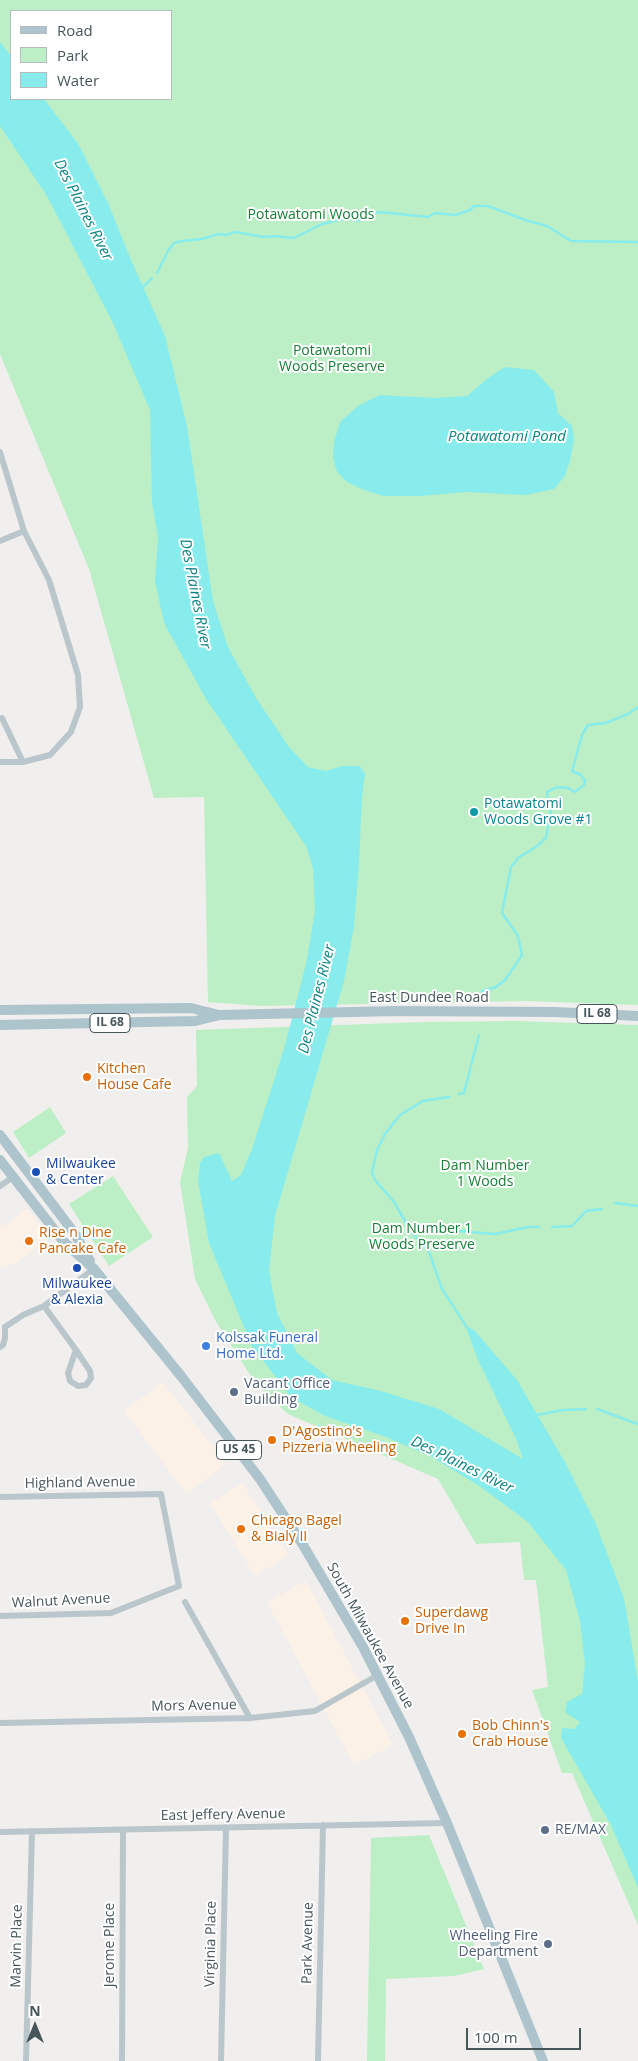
<!DOCTYPE html>
<html>
<head>
<meta charset="utf-8">
<style>
	body { margin:0 }
	#map { position:relative; width:638px; height:2061px; overflow:hidden; background:#f1eeee; font-family:"Open Sans",sans-serif }
	canvas { display:block }
	.legend { position:absolute; left:10px; top:10px; width:162px; height:90px; box-sizing:border-box; background:#fff; border:1px solid #b5bbbd; margin:0; padding:6px 9px; list-style:none; font-size:15px; color:#46565b }
	.legend li { display:flex; align-items:center; gap:10px; height:25px }
	.legend b { width:25px; border:1px solid #b5bbbd }
	.north { position:absolute; left:10px; top:2001px; width:50px; height:50px; -webkit-text-stroke:4px #fff; paint-order:stroke; rotate:0deg; font-size:14px; font-weight:700; line-height:20px; text-align:center; color:#46565b }
	.north::after { content:''; display:block; margin:auto; width:18px; height:22px; background:#46565b; clip-path:polygon(50% 0,100% 100%,50% 72%,0 100%) }
	.scale { position:absolute; left:466px; top:2028px; width:115px; height:22px; box-sizing:border-box; border:2px solid #46565b; border-top:0; padding-left:6px; font-size:15px; line-height:18px; white-space:nowrap; color:#46565b; -webkit-text-stroke:4px #fff; paint-order:stroke }
</style>
</head>
<body>
<div id="map">
<canvas width="638" height="2061"></canvas>
<ul class="legend">
<li><b style="height:6px;background:#adc4cd"></b>Road</li>
<li><b style="height:14px;background:#bcefc5"></b>Park</li>
<li><b style="height:14px;background:#88ecec"></b>Water</li>
</ul>
<div class="north">N</div>
<div class="scale">100 m</div>
</div>
<script>
const context = document.querySelector('canvas').getContext('2d');
context.lineJoin = 'round';
function fillPath(path, color) { context.fillStyle = color; context.fill(path, 'evenodd'); }
const toPath = rows => new Path2D(rows.map(r => 'M' + r).join(''));
function strokePath(path, color, width, dash) { context.strokeStyle = color; context.lineWidth = width; context.lineCap = dash ? 'butt' : 'round'; context.setLineDash(dash || []); context.stroke(path); }
function write(font, color, halo, rows, align = 'center') {
  context.font = font + ' "Open Sans",sans-serif'; context.lineWidth = 4; context.setLineDash([]); context.textBaseline = 'middle'; context.strokeStyle = halo; context.fillStyle = color; for (const [text, x, y, turn = 0] of rows) {
    context.save(); context.translate(x, y); context.rotate((+turn || 0) * Math.PI / 180); context.textAlign = isNaN(turn) ? turn : align; if (halo) context.strokeText(text, 0, 0); context.fillText(text, 0, 0); context.restore();
  }
}
fillPath(toPath([
	[27,1208,50,1237,16,1263,0,1269,0,1221,5,1227],
	[163,1382,226,1464,186,1494,124,1411],
	[242,1483,289,1555,255,1576,210,1503],
	[306,1581,393,1745,354,1765,267,1602]
]), '#fcf1e7');
fillPath(toPath([
	[0,0,638,0,638,1005,524,1001,261,1006,208,1002,204,797,154,798,89,569,0,354],
	[11,11,171,11,171,99,11,99],
	[516,1021,638,1025,638,1925,572,1773,562,1773,532,1690,548,1687,536,1580,524,1580,520,1542,476,1544,438,1479,288,1414,256,1384,215,1320,195,1279,180,1182,188,1148,187,1097,197,1086,196,1030,425,1022],
	[50,1107,66,1133,29,1158,13,1132],
	[113,1176,153,1237,109,1266,69,1204],
	[429,1835,484,1969,454,1976,386,1979,385,2061,367,2061,371,1838]
]), '#bcefc5');
fillPath(toPath([
	[0,42,11,56,11,99,44,99,79,145,108,203,131,260,165,336,187,426,213,601,228,647,256,698,289,747,308,767,326,771,342,766,360,766,365,774,362,797,359,863,354,927,344,981,275,1216,269,1271,277,1313,297,1353,332,1380,381,1391,439,1409,523,1459,517,1441,478,1360,465,1325,475,1331,517,1380,566,1464,595,1522,624,1598,638,1682,638,1888,611,1825,561,1738,562,1728,574,1729,580,1722,565,1712,567,1702,582,1694,585,1664,580,1621,566,1570,528,1522,478,1485,430,1456,386,1437,325,1416,291,1397,252,1346,209,1243,198,1181,200,1163,204,1157,219,1153,232,1181,241,1175,252,1149,284,1049,306,964,315,911,313,868,306,846,206,699,164,623,155,581,158,537,152,502,150,410,113,323,47,196,0,126],
	[505,367,534,370,554,392,558,413,572,426,574,439,570,461,565,476,554,489,526,495,466,492,422,496,383,496,364,490,347,482,337,472,333,457,334,442,340,422,358,406,380,395,435,398,467,396,488,378]
]), '#88ecec');
strokePath(toPath([
	[157,273,168,251,174,243,182,241,202,239,218,234,226,235,236,232,263,237,274,236,294,238,322,224,347,218,359,221,367,215,380,212,428,217,435,213,456,215,470,210,474,206,488,206,525,220,547,226,571,241,638,242],
	[141,289,152,278],
	[482,991,496,987,505,980,522,955,518,936,502,913,511,867,518,858,537,846,546,838,551,809,548,803,547,792,557,787,568,788,575,792,584,785,585,781,581,775,572,771,582,735,588,725,606,723,630,713,638,707],
	[459,1094,464,1093,479,1035],
	[449,1097,423,1101,400,1115,385,1134,377,1150,372,1172,375,1180,394,1202,412,1233,428,1249,442,1289,466,1326],
	[615,1203,638,1206],
	[552,1227,572,1226,586,1211,602,1209],
	[412,1233,433,1229,495,1234,528,1227,539,1227],
	[597,1409,638,1424],
	[536,1415,564,1410,586,1409]
]), '#88ecec', 2.5);
strokePath(toPath([
	[0,452,24,531,49,580,78,675,80,707,71,732,50,755,23,762,0,762],
	[0,541,24,531],
	[2,718,23,762],
	[0,1186,13,1177],
	[44,1306,76,1350,90,1371,91,1378,86,1385,78,1386,70,1381,68,1373,76,1350],
	[5,1327,23,1315,44,1306,94,1269],
	[0,1347,3,1345,5,1338,5,1327],
	[0,1497,161,1494,179,1586,111,1613,0,1616],
	[185,1602,250,1718],
	[0,1723,250,1718,315,1711,378,1675],
	[0,1832,447,1823],
	[26,2061,32,1831],
	[122,2061,123,1830],
	[221,2061,226,1827],
	[318,2061,323,1825]
]), '#b9c6cb', 6);
strokePath(toPath([
	[0,1010,191,1008,219,1015],
	[0,1025,195,1021,220,1015,396,1011,555,1012,638,1016],
	[0,1135,75,1234,90,1261],
	[0,1160,63,1241,94,1269,181,1376,260,1479,303,1545,363,1647,409,1737,447,1823,543,2061]
]), '#adc4cd', 10);
for (const [x, y, r, color] of [
	[474,812,5,"#0f9aa8"],
	[87,1077,5,"#e8710a"],
	[36,1172,5,"#1a4fb4"],
	[29,1241,5,"#e8710a"],
	[77,1268,5,"#1a4fb4"],
	[206,1346,5,"#3f7fe0"],
	[234,1392,5,"#5c6f8a"],
	[272,1440,5,"#e8710a"],
	[241,1529,5,"#e8710a"],
	[405,1621,5,"#e8710a"],
	[462,1734,5,"#e8710a"],
	[545,1830,5,"#5c6f8a"],
	[548,1944,5,"#5c6f8a"]
]) { const dot = new Path2D(); dot.arc(x, y, r, 0, 2 * Math.PI); context.fillStyle = color; context.fill(dot); strokePath(dot, '#fff', 2); }
for (const [x, y, w] of [
	[597,1014,40],
	[110,1023,40],
	[239,1450,45]
]) { const box = new Path2D(); box.roundRect(x - w / 2, y - 9.5, w, 19, 4); context.fillStyle = '#fff'; context.fill(box); strokePath(box, '#46565b', 1); }
write('bold 12px', '#46565b', null, [
	["IL 68",597,1014],
	["IL 68",110,1023],
	["US 45",239,1450]
]);
write('14px', '#167d34', '#fff', [
	["Potawatomi Woods",311,215],
	["Potawatomi",332,351],
	["Woods Preserve",332,367],
	["Dam Number",485,1166],
	["1 Woods",485,1182],
	["Dam Number 1",422,1229],
	["Woods Preserve",422,1245]
]);
write('14px', '#0d838f', '#fff', [
	["Potawatomi",484,804],
	["Woods Grove #1",484,820]
], 'left');
write('14px', '#46565b', '#fff', [
	["East Dundee Road",429,998],
	["Highland Avenue",80,1483,-1],
	["Walnut Avenue",61,1601,-3],
	["South Milwaukee Avenue",370,1636,61],
	["Mors Avenue",194,1706,-1],
	["East Jeffery Avenue",223,1815,-1],
	["Park Avenue",308,1943,-89],
	["Virginia Place",211,1944,-89],
	["Jerome Place",110,1945,-90],
	["Marvin Place",17,1946,-89]
]);
write('14px', '#c56008', '#fff', [
	["Kitchen",97,1069],
	["House Cafe",97,1085],
	["Rise n Dine",39,1233],
	["Pancake Cafe",39,1249],
	["D'Agostino's",282,1432],
	["Pizzeria Wheeling",282,1448],
	["Chicago Bagel",251,1521],
	["& Bialy II",251,1537],
	["Superdawg",415,1613],
	["Drive In",415,1629],
	["Bob Chinn's",472,1726],
	["Crab House",472,1742]
], 'left');
write('14px', '#164399', '#fff', [
	["Milwaukee",46,1164],
	["& Center",46,1180],
	["Milwaukee",77,1284,"center"],
	["& Alexia",77,1300,"center"]
], 'left');
write('14px', '#366cbe', '#fff', [
	["Kolssak Funeral",216,1338],
	["Home Ltd.",216,1354]
], 'left');
write('14px', '#4e5e75', '#fff', [
	["Vacant Office",244,1384],
	["Building",244,1400],
	["RE/MAX",555,1830],
	["Wheeling Fire",538,1936,"right"],
	["Department",538,1952,"right"]
], 'left');
write('italic 15px', '#0c8383', '#fff', [
	["Des Plaines River",83,210,63],
	["Potawatomi Pond",507,437],
	["Des Plaines River",195,594,79],
	["Des Plaines River",317,999,-76],
	["Des Plaines River",462,1465,26]
]);
</script>
</body>
</html>
